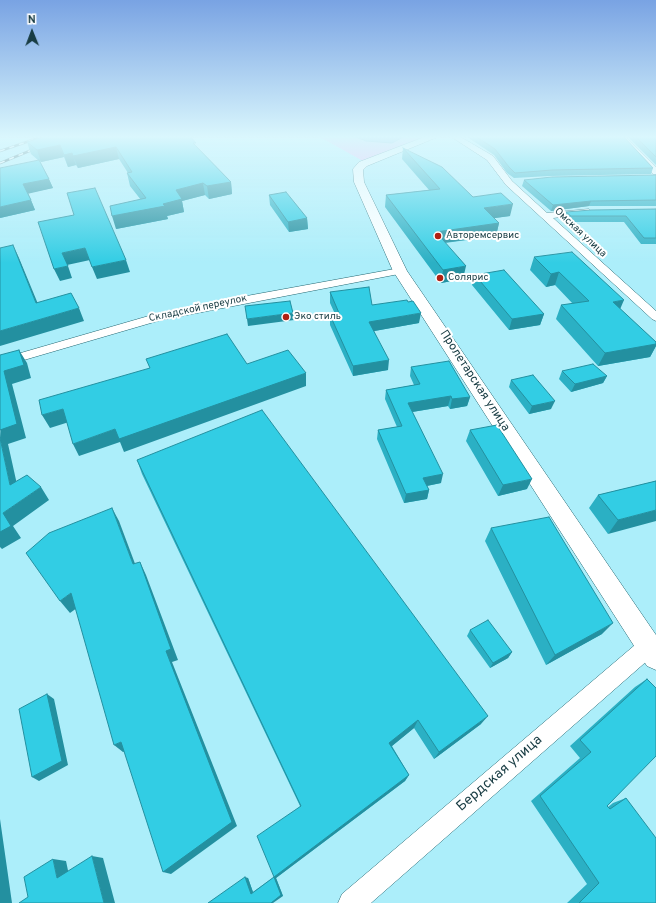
<!DOCTYPE html>
<html>
<head>
<meta charset="utf-8">
<style>
	body { margin:0 }
	#map { position:relative; width:656px; height:903px; overflow:hidden; background:#aceefa; font-family:Overpass,sans-serif }
	canvas { display:block }
	.north { position:absolute; left:12px; top:12px; width:40px; height:40px; -webkit-text-stroke:3px #fff; paint-order:stroke; rotate:359deg; font-size:11px; font-weight:700; line-height:16px; text-align:center; color:#183c43 }
	.north::after { content:''; display:block; margin:auto; width:14px; height:18px; background:#183c43; clip-path:polygon(50% 0,100% 100%,50% 72%,0 100%) }
</style>
</head>
<body>
<div id="map">
<canvas width="656" height="903"></canvas>
<div class="north">N</div>
</div>
<script>
const context = document.querySelector('canvas').getContext('2d');
context.lineJoin = 'round';
function fillPath(path, color) { context.fillStyle = color; context.fill(path, 'evenodd'); }
const toPath = rows => new Path2D(rows.map(r => 'M' + r).join(''));
function strokePath(path, color, width, dash) { context.strokeStyle = color; context.lineWidth = width; context.lineCap = dash ? 'butt' : 'round'; context.setLineDash(dash || []); context.stroke(path); }
function write(font, color, halo, rows, align = 'center') {
  context.font = font + ' Overpass,sans-serif'; context.lineWidth = 4; context.setLineDash([]); context.textBaseline = 'middle'; context.strokeStyle = halo; context.fillStyle = color; for (const [text, x, y, turn = 0] of rows) {
    context.save(); context.translate(x, y); context.rotate((+turn || 0) * Math.PI / 180); context.textAlign = isNaN(turn) ? turn : align; if (halo) context.strokeText(text, 0, 0); context.fillText(text, 0, 0); context.restore();
  }
}
fillPath(toPath([
	[318,136,430,136,363,161]
]), '#fcb2f4');
const water = toPath([
	[354,136,405,136,392,143,366,141,354,136]
]);
fillPath(water, '#728adc');
strokePath(water, '#5773ae', 1);
const minor = toPath([
	[450,136,459,136,493,156,512,181,547,213,589,209,591,211,586,214,553,218,656,311,656,321,652,319,506,185,487,160,450,136],
	[618,136,625,136,656,167,656,174,653,174,618,136],
	[400,268,404,269,405,271,404,273,161,320,0,367,0,359,159,313,252,295,400,268],
	[649,636,656,639,656,653,371,903,338,903,342,894,642,639,649,636]
]);
const tertiary = toPath([
	[427,136,440,136,367,166,363,170,364,182,407,271,656,635,656,670,647,666,393,271,354,182,353,169,359,162,427,136]
]);
strokePath(minor, '#246772', 1);
strokePath(tertiary, '#246772', 1);
fillPath(minor, '#fff');
fillPath(tertiary, '#fff');
const rail = toPath([
	[0,151,44,136],
	[0,163,39,147]
]);
strokePath(rail, '#284f57', 2.5);
strokePath(rail, '#fff', 1.5, [5]);
fillPath(toPath([
	[466,136,623,136,653,168,651,174,550,176,514,178,507,173,494,155],
	[627,136,656,136,656,165],
	[27,142,197,147,231,182,232,194,209,199,205,195,182,201,184,212,167,216,168,219,116,229,141,200,130,186,127,173,128,173,119,159,78,168,76,165,68,167,64,157,41,162,40,161,53,188,28,193,35,210,0,218,39,161,31,154],
	[403,148,473,197,510,216,494,218,499,223,496,236,445,243,463,279,441,283,385,207,386,195,429,190,402,159],
	[656,175,656,206,589,206,551,211,522,186,524,180],
	[269,195,307,218,308,229,289,232,270,205],
	[656,209,656,244,641,244,624,222,569,222,564,218,566,212],
	[534,257,620,309,656,342,656,346,650,357,598,366,556,319,561,305,573,304,555,285,546,287,530,270],
	[475,275,544,314,540,325,509,330,472,285],
	[330,292,372,305,419,323,374,331,388,370,353,376,330,325,330,315,335,314,330,303],
	[411,367,470,397,467,406,450,409,448,406,412,412,441,483,427,486,429,490,427,499,404,503,377,439,378,430,397,427,385,399,386,390,414,385,410,376],
	[562,371,607,376,603,383,571,392,559,379],
	[511,380,551,409,529,414,509,387],
	[470,430,527,489,498,496,466,441],
	[137,460,481,724,434,759,414,728,392,746,409,775,405,781,276,878,283,896,208,903,248,878,253,892,274,877,300,806,142,474],
	[656,481,608,534,589,508,598,495],
	[491,528,602,634,546,665,485,541],
	[470,630,512,652,508,658,490,668,467,636],
	[647,679,607,806,608,807,613,803,626,798,656,903,567,903,587,884,531,801,580,758,570,746,635,687]
]), '#2bb0c4');
fillPath(toPath([
	[60,145,64,157,41,162,37,150],
	[116,147,119,159,78,168,73,156],
	[72,153,76,165,68,167,64,155],
	[49,179,53,188,27,194,23,184],
	[231,182,232,194,209,199,207,186],
	[203,183,205,195,182,201,184,212,167,216,168,219,116,229,112,216,163,204,176,190],
	[31,200,35,210,0,218,0,207],
	[591,201,589,206,551,211,553,205],
	[513,204,510,216,481,220,484,208],
	[307,218,308,229,289,232,288,222],
	[499,223,496,236,434,244,436,232],
	[13,245,19,258,43,316,36,303],
	[85,248,90,260,67,265,62,253],
	[126,260,130,272,97,279,92,267],
	[68,266,72,278,60,281,54,269],
	[466,266,463,279,441,283,443,270],
	[559,272,555,285,546,287,551,274],
	[624,300,618,314,613,302],
	[79,308,84,321,0,346,0,331],
	[293,313,294,320,248,326,247,319],
	[421,313,419,323,369,332,369,322],
	[544,314,540,325,509,330,512,319],
	[656,344,656,346,650,357,598,366,605,353],
	[19,350,27,363,31,378,12,384,26,438,8,444,20,498,10,485,0,438,4,371],
	[389,360,388,370,353,376,353,366],
	[306,373,306,386,124,452,120,442,79,456,73,444,115,429],
	[607,376,603,383,571,392,575,384],
	[451,396,448,406,406,413,408,403],
	[470,397,467,406,450,409,452,399],
	[555,401,551,409,529,414,532,406],
	[63,409,69,422,50,428,42,415],
	[443,474,441,483,421,487,423,478],
	[532,479,527,489,498,496,503,485],
	[41,487,49,500,13,526,21,538,2,549,0,547,0,532,3,513],
	[429,490,427,499,404,503,406,494],
	[112,508,119,521,140,577,133,564],
	[656,510,656,521,608,534,618,520],
	[140,562,146,575,178,660,172,662,237,826,171,874,163,872,166,651],
	[71,593,81,605,70,613,60,601],
	[613,623,602,634,546,665,555,655],
	[512,652,508,658,490,668,493,663],
	[47,694,54,699,68,765,39,781,32,777],
	[488,716,481,724,434,759,439,752],
	[418,720,414,728,387,750,389,743],
	[121,742,130,750,123,752,114,745],
	[409,775,405,781,276,878,283,896,273,903,271,903,274,877],
	[0,819,12,903,0,903],
	[92,856,103,858,115,903,104,903],
	[53,859,66,861,70,880,57,878],
	[245,877,248,878,254,895,251,894]
]), '#2390a0');
const building = toPath([
	[45,136,190,136,196,143,193,143,231,182,207,186,203,183,176,190,182,199,163,204,165,206,112,216,110,206,146,198,127,173,132,172,116,147,73,156,72,153,64,155,60,145,37,150,27,142,45,136],
	[475,136,623,136,653,168,552,170,515,173,509,167,495,149,475,136],
	[635,136,656,136,656,157,635,136],
	[403,148,442,167,473,197,501,193,513,204,484,208,499,223,436,232,466,266,443,270,386,195,440,189,403,148],
	[39,160,49,179,23,184,31,200,0,207,0,168,39,160],
	[656,175,656,200,591,201,553,205,524,180,552,177,656,175],
	[95,188,126,260,92,267,85,248,62,253,68,266,54,269,38,222,74,215,67,193,95,188],
	[286,192,307,218,288,222,269,195,286,192],
	[656,209,656,238,644,238,626,216,571,216,566,212,591,210,656,209],
	[13,245,36,303,71,293,79,308,0,331,0,248,13,245],
	[572,252,624,300,613,302,656,342,656,344,605,353,561,305,589,301,559,272,551,274,534,257,572,252],
	[504,270,544,314,512,319,475,275,504,270],
	[369,287,372,305,407,300,408,302,413,301,421,313,369,322,389,360,353,366,330,315,339,313,330,292,369,287],
	[290,301,293,313,247,319,245,306,290,301],
	[227,334,247,364,288,350,306,373,119,439,115,429,73,444,63,409,42,415,39,400,150,368,146,359,227,334],
	[19,350,24,365,4,371,17,424,0,430,0,355,19,350],
	[449,361,470,397,452,399,451,396,408,403,443,474,423,478,429,490,406,494,378,430,402,426,386,390,420,384,411,367,449,361],
	[593,364,607,376,575,384,562,371,593,364],
	[533,375,555,401,532,406,511,380,533,375],
	[262,410,488,716,439,752,418,720,389,743,409,775,274,877,257,836,301,806,137,460,262,410],
	[497,425,532,479,503,485,470,430,497,425],
	[0,438,10,485,27,475,41,487,3,513,11,526,0,532,0,438],
	[656,481,656,510,618,520,598,495,656,481],
	[112,508,133,564,140,562,171,649,166,651,232,822,163,872,121,742,114,745,71,593,60,601,26,553,49,533,112,508],
	[549,517,613,623,555,655,491,528,549,517],
	[488,620,512,652,493,663,470,630,488,620],
	[647,679,656,688,656,756,607,806,610,809,626,798,656,838,656,903,579,903,599,883,540,796,591,752,580,740,647,679],
	[47,694,62,761,32,777,19,709,47,694],
	[92,856,104,903,19,903,28,897,24,877,53,859,57,878,92,856],
	[245,877,251,894,274,877,281,895,271,903,208,903,245,877]
]);
fillPath(building, '#32cde4');
strokePath(building, '#2390a0', 1);
const sky = context.createLinearGradient(0, 0, 0, 263);
sky.addColorStop(0, '#79a3e3');
sky.addColorStop(0.52, '#daf7fd');
sky.addColorStop(1, '#daf7fd00');
context.fillStyle = sky;
context.fillRect(0, 0, 656, 263);
for (const [x, y, r, color] of [
	[438,236,4,"#af2012"],
	[440,278,4,"#af2012"],
	[286,317,4,"#af2012"]
]) { const dot = new Path2D(); dot.arc(x, y, r, 0, 2 * Math.PI); context.fillStyle = color; context.fill(dot); strokePath(dot, '#fff', 1.5); }
write('10px', '#183c43', '#fff', [
	["Омская улица",580,233,43],
	["Складской переулок",198,309,-12]
]);
write('10px', '#183c43', '#fff', [
	["Авторемсервис",446,236],
	["Солярис",448,278],
	["Эко стиль",294,317]
], 'left');
write('12px', '#183c43', '#fff', [
	["Пролетарская улица",474,381,57]
]);
write('14px', '#183c43', '#fff', [
	["Бердская улица",500,774,-41]
]);
</script>
</body>
</html>
